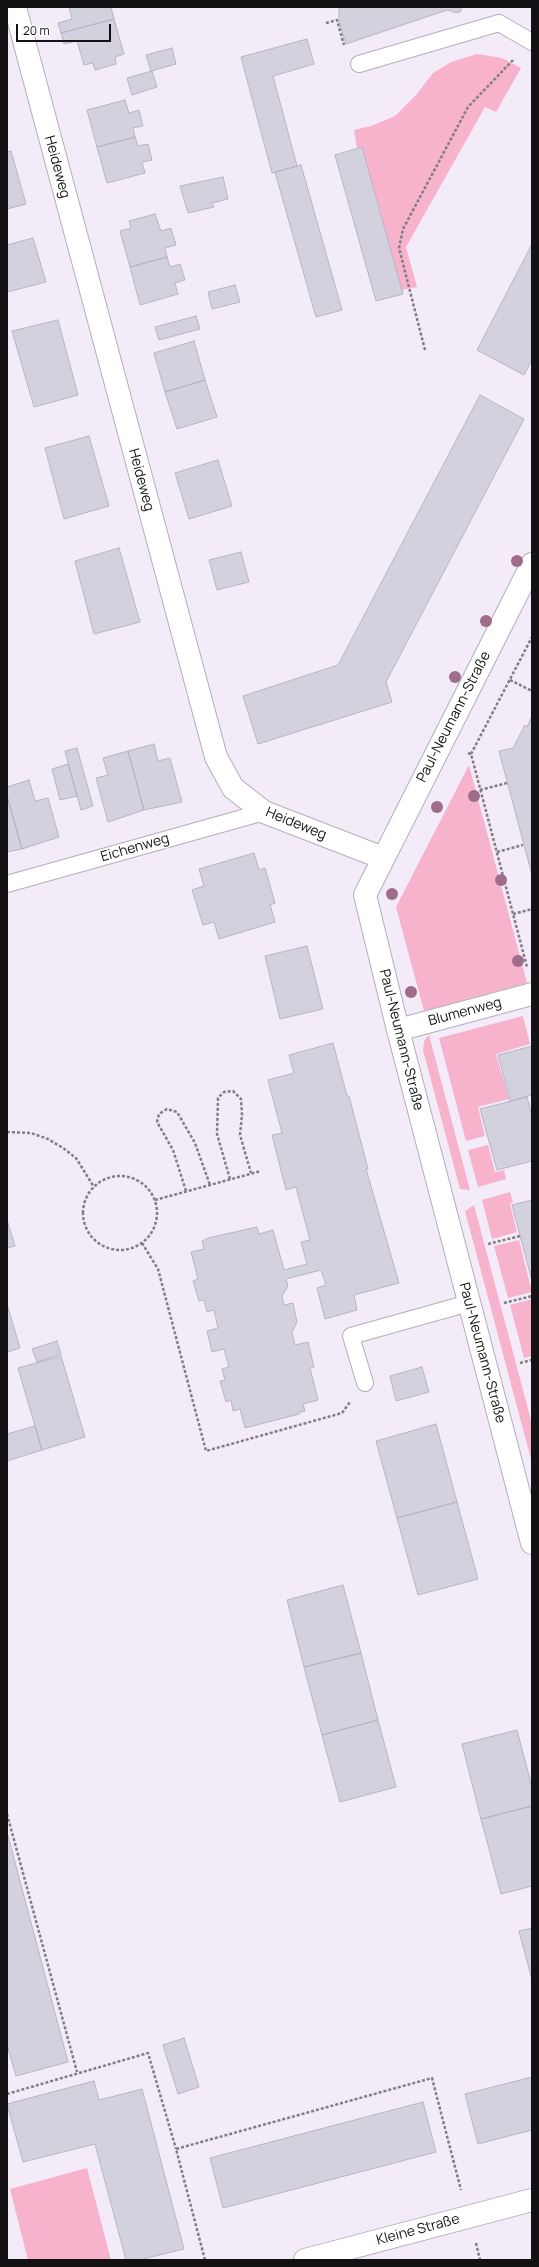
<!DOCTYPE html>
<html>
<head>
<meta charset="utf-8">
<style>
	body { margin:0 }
	#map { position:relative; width:539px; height:2267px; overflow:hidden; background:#f4ebf8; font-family:Manrope,sans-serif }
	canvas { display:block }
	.frame { position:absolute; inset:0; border:8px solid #141115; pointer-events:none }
	.scale { position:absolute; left:16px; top:24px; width:95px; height:18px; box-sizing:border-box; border:2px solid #141115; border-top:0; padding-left:5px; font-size:12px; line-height:14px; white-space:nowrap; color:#141115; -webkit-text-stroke:3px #fff; paint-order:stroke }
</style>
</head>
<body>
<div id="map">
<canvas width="539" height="2267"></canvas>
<div class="frame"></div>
<div class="scale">20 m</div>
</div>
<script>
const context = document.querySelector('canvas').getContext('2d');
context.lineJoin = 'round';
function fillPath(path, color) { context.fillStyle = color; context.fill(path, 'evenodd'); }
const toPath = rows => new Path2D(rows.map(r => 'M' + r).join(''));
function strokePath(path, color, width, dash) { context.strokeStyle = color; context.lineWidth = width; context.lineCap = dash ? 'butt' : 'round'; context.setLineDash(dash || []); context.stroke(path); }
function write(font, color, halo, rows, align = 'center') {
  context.font = font + ' Manrope,sans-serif'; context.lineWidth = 3; context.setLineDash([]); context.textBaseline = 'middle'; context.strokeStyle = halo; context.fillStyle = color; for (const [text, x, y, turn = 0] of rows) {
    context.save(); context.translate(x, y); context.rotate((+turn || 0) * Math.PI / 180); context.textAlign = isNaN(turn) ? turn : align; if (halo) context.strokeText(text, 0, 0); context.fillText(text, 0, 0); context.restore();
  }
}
fillPath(toPath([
	[477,54,502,58,521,68,496,112,485,107,406,247,417,287,402,290,362,147,357,148,354,130,371,126,395,116,416,95,433,73,451,62],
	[469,765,527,983,424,1011,396,907],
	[523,1016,530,1044,496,1054,509,1099,478,1107,485,1136,466,1141,439,1038],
	[429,1035,470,1190,460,1189,423,1050,424,1041],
	[488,1145,495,1172,504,1170,506,1179,478,1187,468,1150],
	[510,1192,513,1202,510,1204,517,1232,492,1239,482,1200],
	[474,1205,532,1424,532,1463,465,1211],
	[519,1240,532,1292,508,1298,494,1246],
	[532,1299,532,1356,524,1358,510,1305],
	[87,2168,111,2260,28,2260,10,2189]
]), '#f7b3cb');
const building = toPath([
	[69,7,111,7,114,19,61,33,58,23,72,19,69,7],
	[339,7,461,7,461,11,457,13,447,10,346,44,339,21,339,7],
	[114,19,124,54,115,57,116,64,95,70,93,63,84,65,77,41,64,44,61,33,114,19],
	[307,39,314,64,273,76,297,166,272,173,241,57,307,39],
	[172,48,176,64,151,71,146,55,172,48],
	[152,71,157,87,132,95,127,78,152,71],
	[125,100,129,113,139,110,143,126,133,128,135,137,97,147,87,110,125,100],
	[135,137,138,146,148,144,152,160,142,162,145,173,107,183,97,147,135,137],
	[362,147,403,294,376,301,335,155,362,147],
	[11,151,26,204,7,209,7,152,11,151],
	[301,165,342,310,316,317,275,172,301,165],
	[223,177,228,199,212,203,214,207,188,213,180,186,223,177],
	[155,214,161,231,171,228,176,245,165,248,167,257,130,267,120,231,131,228,129,221,155,214],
	[33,238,46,282,7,292,7,245,33,238],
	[532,244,532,360,524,375,477,350,532,244],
	[167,257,170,267,180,264,185,280,175,283,178,294,140,305,130,267,167,257],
	[235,285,240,302,212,309,208,292,235,285],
	[196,316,200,329,159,340,155,327,196,316],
	[58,320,78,395,34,407,12,331,58,320],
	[194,341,205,380,165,392,154,353,194,341],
	[205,380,217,417,177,429,165,392,205,380],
	[480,395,524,419,386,682,392,702,258,744,243,696,338,665,480,395],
	[89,436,109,506,64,519,45,448,89,436],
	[218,460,232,506,189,519,175,473,218,460],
	[119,548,140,622,94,634,75,561,119,548],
	[241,552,249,582,217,590,209,560,241,552],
	[532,716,532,875,499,751,513,748,525,725,527,727,532,716],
	[154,744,158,761,170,758,182,802,144,810,128,751,154,744],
	[77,748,93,806,81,810,65,751,77,748],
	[128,751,144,810,108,822,96,778,108,775,103,758,128,751],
	[68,764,77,796,60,800,52,769,68,764],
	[29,780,35,801,48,798,59,837,22,849,7,796,7,787,29,780],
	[7,796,22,849,7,852,7,796],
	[254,853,259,870,265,868,275,903,270,905,275,922,219,939,214,922,203,925,192,890,204,886,199,869,254,853],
	[307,946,323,1009,280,1019,265,956,307,946],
	[333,1043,347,1096,349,1096,368,1169,366,1169,399,1283,354,1295,357,1310,325,1319,317,1288,326,1285,321,1270,286,1279,288,1286,282,1296,284,1305,293,1303,297,1322,292,1332,295,1345,308,1342,314,1367,310,1368,318,1400,303,1404,305,1411,298,1413,299,1414,245,1428,240,1409,233,1411,231,1400,226,1402,220,1381,225,1380,222,1369,229,1367,224,1349,212,1352,207,1331,218,1328,214,1310,207,1312,204,1300,199,1301,193,1281,198,1279,191,1252,204,1249,202,1241,208,1238,257,1227,259,1234,273,1230,284,1270,307,1264,301,1242,310,1240,296,1187,286,1190,272,1135,282,1133,268,1080,294,1073,289,1055,333,1043],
	[532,1046,532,1095,510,1101,498,1055,532,1046],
	[527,1097,532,1115,532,1161,497,1170,480,1109,527,1097],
	[532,1200,532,1281,512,1205,532,1200],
	[7,1220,15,1246,7,1248,7,1220],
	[7,1304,20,1348,7,1352,7,1304],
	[57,1341,61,1354,37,1362,32,1349,57,1341],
	[61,1356,85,1437,42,1450,18,1368,61,1356],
	[422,1367,429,1392,396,1401,390,1376,422,1367],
	[436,1424,457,1502,397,1518,376,1441,436,1424],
	[35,1426,42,1450,7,1461,7,1434,35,1426],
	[457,1502,478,1579,418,1595,397,1518,457,1502],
	[343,1585,361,1653,304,1667,287,1600,343,1585],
	[361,1653,378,1720,322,1735,304,1667,361,1653],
	[378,1720,396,1787,340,1802,322,1735,378,1720],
	[517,1730,532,1787,532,1806,481,1819,462,1744,517,1730],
	[532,1806,532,1886,501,1894,481,1819,532,1806],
	[7,1832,68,2062,16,2076,7,2045,7,1832],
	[532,1928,532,1980,519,1931,532,1928],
	[184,2038,199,2087,178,2094,163,2045,184,2038],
	[532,2077,532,2130,478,2144,465,2094,532,2077],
	[94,2081,99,2100,142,2089,184,2249,139,2260,126,2260,95,2144,23,2162,7,2104,94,2081],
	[423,2102,436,2152,223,2208,210,2158,423,2102]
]);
fillPath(building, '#d4d1df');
strokePath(building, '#b7b4c2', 1);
const service = toPath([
	[359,64,499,23,532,42],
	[7,884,264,812],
	[365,1383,351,1336,469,1303]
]);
const minor = toPath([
	[15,7,216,757,233,788,264,812,383,858],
	[532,564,365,895,398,1030,532,1543],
	[398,1030,532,994],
	[305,2260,532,2200]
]);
strokePath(service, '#b6adba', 18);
strokePath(minor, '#b6adba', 24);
strokePath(toPath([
	[326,23,337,20,344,45],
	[425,350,399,248,403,229,468,107,514,59],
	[510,680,532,691],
	[468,753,471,754,527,967],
	[471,754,532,637],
	[480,790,507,783],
	[497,852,523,845],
	[513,914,532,909],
	[7,1132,31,1133,48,1139,63,1148,76,1158,94,1187],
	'83 1213a37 37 0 1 1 74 0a37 37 0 1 1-74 0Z',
	[230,1179,217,1134,218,1098,224,1092,233,1091,241,1099,242,1115,240,1135,251,1173],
	[186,1191,173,1150,157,1122,159,1114,167,1109,177,1112,195,1143,210,1185],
	[155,1200,261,1171],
	[142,1243,158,1269,206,1451,342,1413,350,1402],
	[488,1244,520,1236],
	[504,1303,532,1296],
	[520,1363,532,1360],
	[7,1814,77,2072],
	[7,2094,148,2053,176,2149],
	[476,2243,480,2260],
	[205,2260,176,2149,432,2078,461,2190]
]), '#837d85', 2.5, [3, 2]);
strokePath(service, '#fff', 16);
strokePath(minor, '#fff', 22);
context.fillStyle = '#a06c8b';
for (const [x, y] of [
	[517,561],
	[486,621],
	[455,677],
	[474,796],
	[437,807],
	[501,880],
	[392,894],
	[518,961],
	[411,992]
]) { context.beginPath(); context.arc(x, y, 6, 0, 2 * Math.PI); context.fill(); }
write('14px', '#141115', '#fff', [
	["Heideweg",57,167,75],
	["Heideweg",141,480,75],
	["Paul-Neumann-Straße",454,717,-63],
	["Heideweg",296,824,22],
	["Eichenweg",135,848,-16],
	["Blumenweg",465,1012,-15],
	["Paul-Neumann-Straße",401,1040,76],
	["Paul-Neumann-Straße",482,1353,75],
	["Kleine Straße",418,2230,-15]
]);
</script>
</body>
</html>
